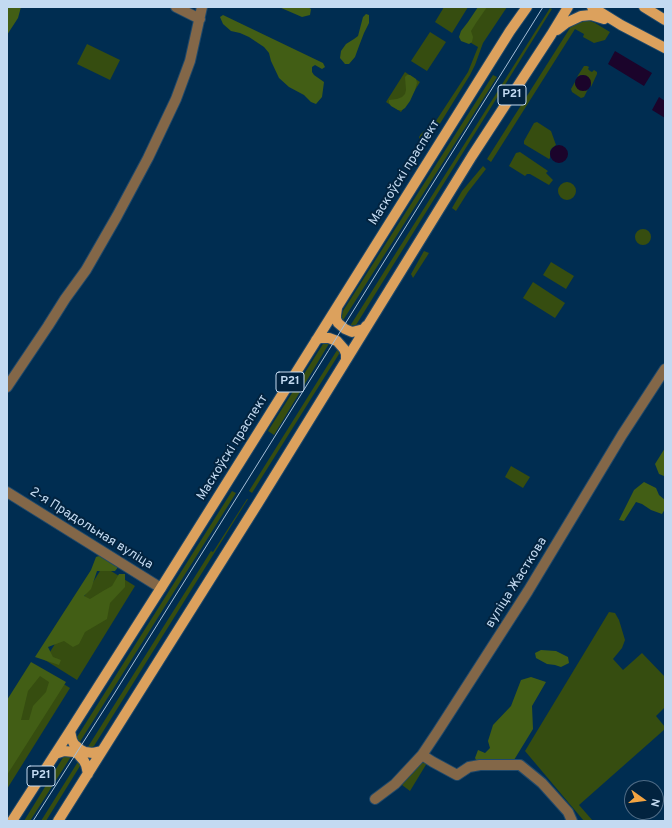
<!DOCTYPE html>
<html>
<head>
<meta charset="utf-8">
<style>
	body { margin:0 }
	#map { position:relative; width:672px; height:828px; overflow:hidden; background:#002d51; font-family:Overpass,sans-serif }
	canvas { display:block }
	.frame { position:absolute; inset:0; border:8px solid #c3daf1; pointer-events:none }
	.north { position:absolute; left:624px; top:780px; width:40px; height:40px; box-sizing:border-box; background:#02233f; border:1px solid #4f6c86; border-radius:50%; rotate:104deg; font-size:11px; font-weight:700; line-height:16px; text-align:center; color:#c3daf1 }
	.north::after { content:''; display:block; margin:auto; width:14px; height:18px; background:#f3a442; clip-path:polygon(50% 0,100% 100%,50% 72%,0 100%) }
</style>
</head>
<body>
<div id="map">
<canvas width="672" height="828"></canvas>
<div class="frame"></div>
<div class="north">N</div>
</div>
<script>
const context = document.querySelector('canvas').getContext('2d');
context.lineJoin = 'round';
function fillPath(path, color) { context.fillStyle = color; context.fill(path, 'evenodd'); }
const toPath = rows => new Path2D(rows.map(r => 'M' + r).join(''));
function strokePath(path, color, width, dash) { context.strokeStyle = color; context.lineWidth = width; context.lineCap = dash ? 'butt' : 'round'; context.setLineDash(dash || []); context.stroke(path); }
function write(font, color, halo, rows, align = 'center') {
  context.font = font + ' Overpass,sans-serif'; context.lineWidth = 4; context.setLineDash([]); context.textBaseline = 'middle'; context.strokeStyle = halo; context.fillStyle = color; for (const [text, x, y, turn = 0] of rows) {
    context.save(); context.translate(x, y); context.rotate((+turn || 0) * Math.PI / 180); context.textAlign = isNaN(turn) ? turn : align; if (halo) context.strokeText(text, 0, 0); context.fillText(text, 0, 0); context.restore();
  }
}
fillPath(toPath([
	[444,7,468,7,452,33,435,22],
	[479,7,507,7,483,43,475,65,470,75,428,143,423,143,420,141,419,137,421,134,424,131,430,130,468,72,478,47,461,37],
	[550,8,552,9,356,325,350,326],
	[583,21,590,21,595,23,610,32,605,40,594,43,583,37,584,34,575,29,491,162,487,159,570,28,575,24],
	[430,32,446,42,427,71,411,61],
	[87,44,120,60,110,80,77,64],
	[584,66,587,66,589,67,588,69,590,71,592,72,594,70,597,72,597,74,591,87,591,84,587,76,581,75,577,77],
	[405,72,420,82,401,112,386,102],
	[493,75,497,77,342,322,341,320,343,311],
	[575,82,575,85,586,91,588,89,584,97,581,98,572,92,571,89],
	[537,122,551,131,556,145,551,149,550,152,550,158,549,159,524,144,524,141,534,123],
	[520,152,548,171,546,173,553,180,549,185,530,174,527,174,525,176,509,166,516,153],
	[483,166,486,169,468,192,456,211,452,208,462,191],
	'558 191a9 9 0 1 1 18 0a9 9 0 1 1-18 0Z',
	'635 237a8 8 0 1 1 16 0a8 8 0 1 1-16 0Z',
	[424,251,429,253,413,278,411,274],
	[551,262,574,276,566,289,543,275],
	[533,282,565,303,555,318,523,298],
	[330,342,274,435,268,431,323,344],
	[339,347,339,354,252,493,249,491],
	[511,466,530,477,523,488,505,477],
	[232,491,236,493,78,745,76,741,77,737],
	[247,499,248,499,94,746,90,749,86,750,211,551,213,552],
	[103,566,135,586,77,680,45,660],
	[609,612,615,613,619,620,625,640,622,648,613,659,623,670,642,653,665,677,665,707,656,716,665,727,665,729,579,805,593,821,584,821,525,751],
	[39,669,70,688,7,789,7,719],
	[68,754,72,755,30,821,24,821,64,756],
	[79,760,80,766,46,821,41,821],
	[422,762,427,763,410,791,402,785,401,782]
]), '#364d10');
fillPath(toPath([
	[7,7,21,7,18,18,7,35],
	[279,7,308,7,311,9,310,15,302,17],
	[478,7,487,7,476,23,471,31,473,37,472,42,469,44,461,41,459,37,461,31,468,22],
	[366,14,369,15,369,23,364,33,359,46,355,57,349,64,345,64,340,58,341,51,346,44,354,39,358,36,363,17],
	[223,15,323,63,325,67,322,69,315,65,312,67,312,72,314,75,324,82,322,97,316,104,311,102,304,95,289,87,279,78,271,61,269,53,264,47,249,37,240,33,231,31,223,24,220,17],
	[407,75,410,75,416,79,417,83,415,90,410,101,405,108,402,110,398,110,391,106,389,103,389,100,397,99,402,97,405,94,406,90,405,77],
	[665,448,665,475,664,476,659,474,655,464],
	[644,482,656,488,659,495,665,500,665,509,662,514,651,510,642,504,636,502,624,521,619,520,634,490],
	[102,555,119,566,115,571,97,571,91,589,84,596,90,599,103,591,112,586,119,574,125,574,125,587,110,603,107,619,85,632,79,644,73,647,64,641,48,647,53,657,61,660,59,665,35,657,91,570,96,557],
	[541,650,556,651,568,657,569,663,561,667,555,665,547,664,536,658,535,653],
	[31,662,66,682,7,775,7,700],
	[40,676,49,682,46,692,33,706,29,720,21,720,28,691],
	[531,677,546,682,532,706,533,729,514,760,492,763,478,763,475,758,478,750,485,753,490,748,488,741,493,725,511,706,521,680]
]), '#425e15');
fillPath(toPath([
	[615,51,652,73,644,86,608,64],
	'575 83a8 8 0 1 1 16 0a8 8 0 1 1-16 0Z',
	[659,97,665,101,665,118,652,110],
	'550 154a9 9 0 1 1 18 0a9 9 0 1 1-18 0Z'
]), '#1b042b');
const minor = toPath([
	[176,7,200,19],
	[7,387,48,326,65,299,86,270,117,216,148,158,176,99,190,61,202,7],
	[7,492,161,588],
	[422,755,433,762,457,775,469,767,480,765,520,765,542,783,568,812,572,821],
	[375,799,395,784,422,755,438,731,528,591,622,435,665,369]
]);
const major = toPath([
	[592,7,621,25,665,48],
	[644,7,665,20],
	[557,30,566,23,581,16,591,15,604,19],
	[337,308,336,315,336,319,338,323,345,329,352,332,364,329,366,326],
	[316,340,320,338,329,338,337,341,344,349,346,354,346,359],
	[70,731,72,740,74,744,81,750,85,752,93,753,102,751],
	[55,754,64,751,74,752,78,754,84,761,86,765,88,774],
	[12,821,70,731,161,588,510,31,527,7],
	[58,821,258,503,472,156,551,35,568,7]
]);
strokePath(minor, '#1f496b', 12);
strokePath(major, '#1f496b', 12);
strokePath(minor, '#836748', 10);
strokePath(major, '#dca15d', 10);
strokePath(toPath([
	[33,821,114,694,543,7]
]), '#a5bfd8', 1);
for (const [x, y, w] of [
	[512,95,28],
	[290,382,28],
	[41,776,28]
]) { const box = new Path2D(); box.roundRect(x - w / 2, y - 10, w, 20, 3); context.fillStyle = '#02233f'; context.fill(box); strokePath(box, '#c3daf1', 1); }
write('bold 12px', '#c3daf1', null, [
	["Р21",512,95],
	["Р21",290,382],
	["Р21",41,776]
]);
write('13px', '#c3daf1', '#02233f', [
	["Маскоўскі праспект",405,173,-58],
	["Маскоўскі праспект",233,448,-58],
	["2-я Прадольная вуліца",91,529,32],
	["вуліца Жасткова",517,583,-58]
]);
</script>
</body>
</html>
